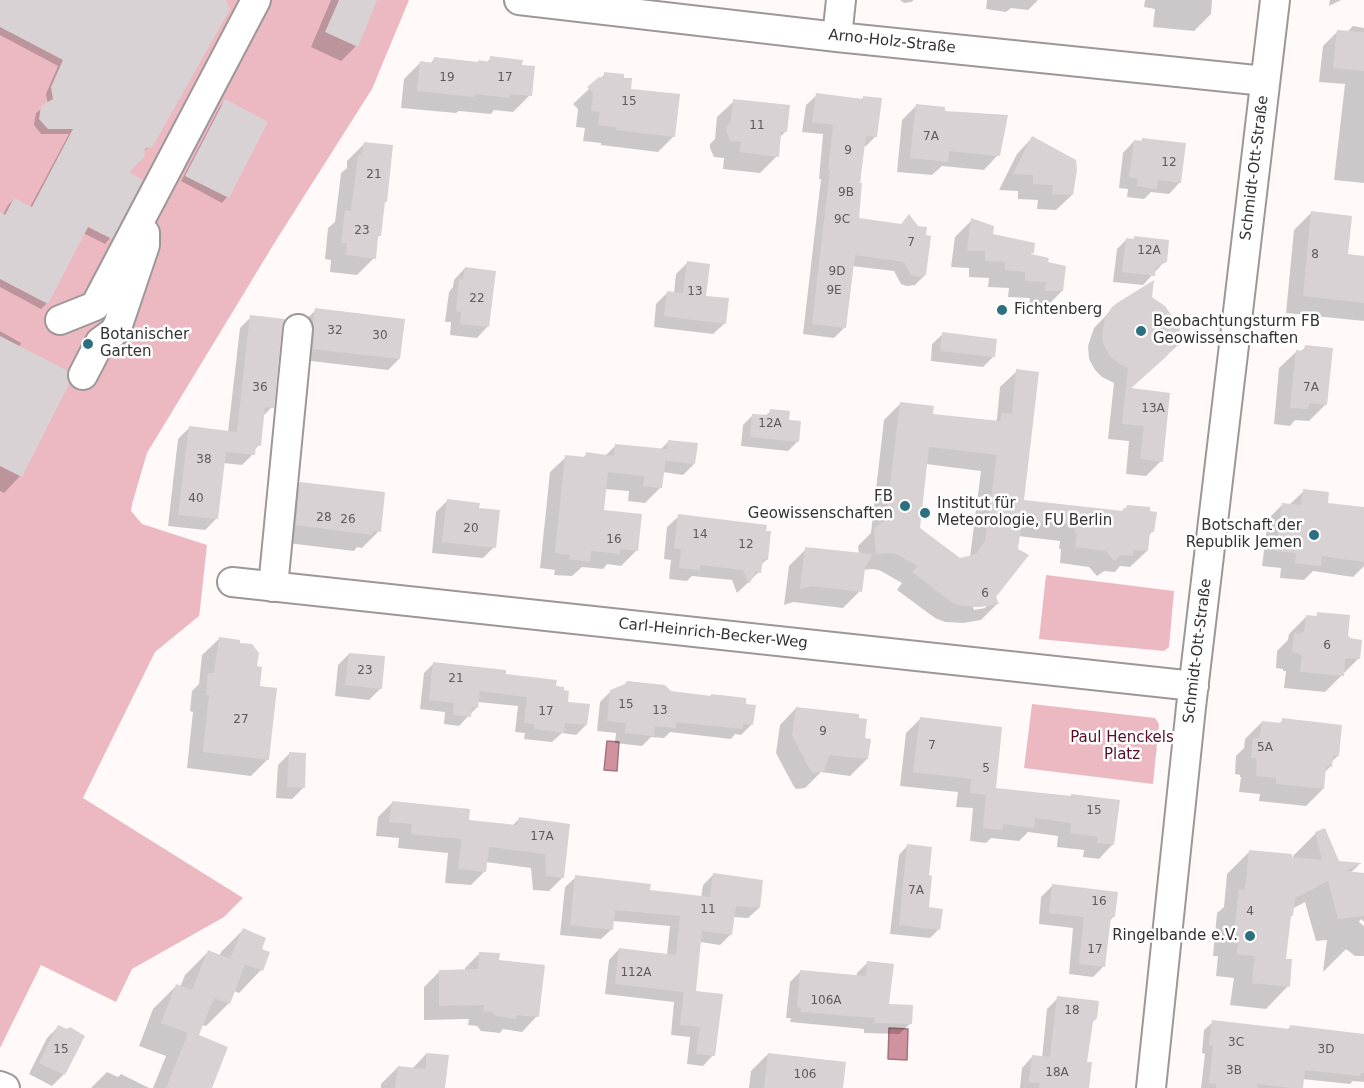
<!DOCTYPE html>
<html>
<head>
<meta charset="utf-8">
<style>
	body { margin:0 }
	canvas { display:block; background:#fff9fa }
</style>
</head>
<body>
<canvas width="1364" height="1088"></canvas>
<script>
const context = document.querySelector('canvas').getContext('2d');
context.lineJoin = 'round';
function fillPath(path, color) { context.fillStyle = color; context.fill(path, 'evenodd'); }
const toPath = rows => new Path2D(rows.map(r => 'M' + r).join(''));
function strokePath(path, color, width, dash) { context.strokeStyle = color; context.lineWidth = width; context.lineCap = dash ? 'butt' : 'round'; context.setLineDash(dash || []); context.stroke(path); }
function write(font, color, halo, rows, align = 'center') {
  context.font = font + ' "DejaVu Sans",sans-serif'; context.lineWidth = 5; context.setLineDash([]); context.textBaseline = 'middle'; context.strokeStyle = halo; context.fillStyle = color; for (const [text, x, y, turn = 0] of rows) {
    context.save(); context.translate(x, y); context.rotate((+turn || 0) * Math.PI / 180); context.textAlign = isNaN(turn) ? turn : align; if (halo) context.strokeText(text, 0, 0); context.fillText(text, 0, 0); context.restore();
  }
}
fillPath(toPath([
	[0,0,409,0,372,89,275,242,147,453,132,504,131,511,142,524,207,545,200,609,199,616,155,652,83,798,243,898,224,917,132,969,116,1002,41,965,0,1048],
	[1046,575,1174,591,1169,647,1164,651,1039,639],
	[1032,704,1155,718,1159,724,1153,784,1024,768]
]), '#ecb9c2');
const water = toPath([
	[607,741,619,742,617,771,604,770,607,741],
	[889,1028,908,1029,907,1060,888,1059,889,1028]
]);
fillPath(water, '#d1929f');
strokePath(water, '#a2757e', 1.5);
fillPath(toPath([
	[0,0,225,0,152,145,143,152,126,173,110,238,105,244,83,233,47,303,41,309,0,287,0,214,3,215,8,205,14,199,30,207,69,134,41,134,34,125,36,113,48,104,46,94,58,66,0,35],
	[331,0,375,0,356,46,341,61,311,47],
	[900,0,914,0,911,2,904,3],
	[987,0,1038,0,1028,10,1011,8,1006,12,986,9],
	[1145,0,1212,0,1211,14,1194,31,1153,27,1155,9,1144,7],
	[1330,0,1341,0,1329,6],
	[1353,26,1364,28,1364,183,1334,180,1345,84,1319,82,1323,46,1338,31,1347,32],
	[491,58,521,66,530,95,513,112,494,110,491,114,459,111,456,113,401,108,404,79,421,62,430,64,434,59,477,63,486,63],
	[605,74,629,90,674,136,658,152,601,145,601,143,583,141,585,128,576,127,578,109,573,104],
	[817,95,861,100,863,98,876,136,866,146,863,146,857,220,925,275,915,285,907,286,901,284,894,271,852,266,844,328,834,338,803,334,821,179,819,179,823,134,802,132,806,105],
	[225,101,266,123,227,197,222,203,181,181,220,106],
	[734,101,785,132,779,138,777,156,760,173,723,169,724,158,714,157,710,148,710,144,715,139,717,117],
	[916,106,943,112,998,155,984,170,942,166,932,175,897,172,902,120],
	[1032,138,1072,195,1056,210,1037,209,1038,200,1018,199,1018,191,999,190,1017,154],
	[1143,139,1180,182,1169,194,1151,192,1144,199,1127,197,1128,189,1119,188,1123,153,1134,141,1140,142],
	[364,144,386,201,383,204,380,235,376,239,374,258,357,275,330,272,331,260,325,259,328,228,335,222,341,173,347,168,347,161],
	[1311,213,1346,256,1364,257,1364,321,1286,313,1294,230],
	[972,220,991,236,1032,252,1030,255,1046,263,1062,291,1045,308,1029,307,1030,298,1008,297,1009,288,988,287,989,278,969,277,969,268,951,267,955,237],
	[1135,238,1165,261,1143,285,1113,282,1117,249,1127,239,1133,240],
	[687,263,705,297,725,323,713,334,654,327,656,304,668,292,674,293,676,274],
	[465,268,488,326,477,338,450,335,451,322,445,322,449,292,453,287,454,280],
	[1151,298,1178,345,1129,390,1161,461,1146,476,1126,474,1129,441,1108,439,1114,383,1102,377,1095,370,1089,359,1088,346,1094,328,1117,304],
	[316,310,399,359,388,370,302,360,304,321],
	[251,317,272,407,262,417,259,445,254,450,253,454,242,465,223,463,216,519,205,530,168,526,178,439,189,428,228,432,240,328],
	[0,331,21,343,19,347,20,476,4,493,0,491],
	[943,334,993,357,983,367,931,361,932,344],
	[1306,347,1326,404,1309,421,1295,420,1290,426,1274,424,1279,368,1296,352,1300,352],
	[1017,371,1023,501,1121,512,1127,507,1153,531,1148,536,1147,551,1130,567,1120,566,1115,572,1104,571,1097,576,1089,567,1060,563,1061,549,1059,549,1060,541,1018,536,994,597,997,604,981,620,963,623,945,622,935,618,897,590,902,583,879,570,872,569,863,570,860,591,843,608,793,602,784,605,789,566,806,549,859,554,858,546,871,533,884,420,900,404,931,415,995,422,997,419,1000,387],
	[926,464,981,471,970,557,960,559,918,529],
	[989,604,985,608,974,610,973,607],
	[771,411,787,421,798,441,788,451,741,446,743,425,753,415,765,416],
	[669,441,694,464,683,475,663,472,661,487,645,503,628,501,629,491,605,489,603,511,637,550,621,566,607,564,603,569,582,567,572,576,554,575,555,570,540,568,550,472,566,457,582,458,587,454,605,456,616,445,660,450],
	[300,483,379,531,362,548,357,547,354,551,279,542,283,500],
	[1304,491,1326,504,1364,509,1364,566,1353,577,1313,571,1304,580,1280,578,1281,568,1262,566,1268,519,1282,505,1289,505],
	[447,501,478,509,494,547,483,558,432,553,436,512],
	[679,516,767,559,760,566,759,572,737,593,732,580,692,576,687,581,669,579,671,560,664,559,667,527],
	[1318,614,1346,638,1359,658,1325,692,1284,688,1286,671,1283,671,1283,669,1276,668,1277,651,1288,640,1289,634,1306,617,1314,618],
	[219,639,255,668,268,759,251,776,187,768,193,712,190,711,192,691,199,684,202,655],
	[349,654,381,688,369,700,335,696,338,665],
	[434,663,504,675,555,687,566,703,586,725,576,735,562,733,552,742,524,739,525,733,515,732,518,706,478,702,477,707,459,726,444,724,445,712,420,709,424,673],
	[611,691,670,693,710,697,711,695,752,724,741,735,735,734,731,739,670,732,664,738,651,737,642,746,615,743,616,733,597,731,600,702],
	[796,708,863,739,867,759,850,776,821,772,805,788,796,789,793,785,776,753,780,725],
	[920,719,995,789,1070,797,1113,844,1099,859,1083,857,1084,850,1057,847,1058,836,1028,832,1019,841,991,838,986,843,970,841,973,808,956,807,958,792,900,786,906,733],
	[1283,720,1338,756,1331,762,1331,766,1324,773,1323,789,1306,806,1259,801,1260,794,1239,792,1241,777,1240,777,1240,775,1235,774,1236,756,1244,748,1245,739,1262,722,1279,724],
	[289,754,303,788,292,799,276,798,278,765],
	[392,803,467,822,512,826,519,819,563,877,549,891,533,890,531,868,486,862,485,871,471,885,445,883,448,853,398,848,399,838,376,836,378,817],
	[1316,833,1338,863,1359,865,1350,873,1364,875,1364,922,1361,919,1359,922,1364,926,1364,956,1355,956,1346,949,1323,972,1327,940,1316,941,1305,902,1292,909,1289,918,1284,960,1288,986,1266,1009,1230,1005,1234,978,1216,976,1218,956,1213,956,1217,913,1224,907,1227,874,1250,851,1294,859,1293,856],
	[908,845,928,877,927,909,939,929,930,938,890,934,899,855],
	[713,875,759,908,748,918,733,917,731,934,720,945,700,942,694,992,713,1055,703,1066,687,1064,690,1037,671,1035,674,1002,605,994,609,960,619,949,667,955,670,926,613,921,612,929,601,939,560,935,565,887,576,877,649,891,701,898,703,885],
	[1052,886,1114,916,1109,922,1104,966,1093,977,1069,974,1073,928,1039,924,1041,897],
	[243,930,260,950,261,970,239,993,234,991,229,1003,206,1026,202,1025,197,1036,211,1088,153,1088,166,1056,139,1046,153,1009,176,986,180,987,185,975,208,952,219,957,221,952],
	[480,953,498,961,537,1016,522,1032,503,1029,500,1033,481,1031,477,1026,468,1025,469,1019,424,1020,424,987,439,972,465,971,465,968],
	[868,962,887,1006,911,1023,899,1034,864,1033,864,1029,790,1022,791,1018,786,1018,790,982,801,971,856,977,857,973],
	[1058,998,1091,1022,1086,1063,1087,1088,1020,1088,1022,1068,1032,1057,1042,1058,1047,1009],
	[1213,1022,1287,1030,1290,1027,1364,1036,1364,1082,1353,1081,1350,1084,1302,1079,1301,1088,1201,1088,1205,1054,1202,1053,1204,1030],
	[58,1027,83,1036,64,1074,52,1086,29,1074,47,1038],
	[426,1054,443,1088,381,1088,381,1084,398,1067,412,1069],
	[768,1054,842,1088,749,1088,751,1071],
	[107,1072,118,1077,121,1074,149,1088,91,1088]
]), '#0003');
fillPath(toPath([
	[0,0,226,0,230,9,153,146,145,149,144,157,129,172,143,180,112,239,88,227,48,304,0,279,0,212,5,215,14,198,32,207,73,129,48,129,39,119,41,106,53,99,51,87,63,60,0,27],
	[339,0,377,0,358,47,325,32],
	[1337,30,1364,32,1364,71,1333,68],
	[490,56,523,60,522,65,535,66,532,96,510,94,509,98,475,94,474,97,417,91,420,61,433,63,434,57,478,62,478,60,490,62],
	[604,72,624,74,624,78,632,78,631,89,680,94,675,137,616,130,616,127,598,125,600,112,591,111,593,93,587,87,599,77,604,78],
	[816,93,863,99,863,96,882,98,877,137,866,136,860,183,862,183,859,218,901,224,909,214,918,226,927,227,926,235,931,236,926,275,918,277,911,275,904,262,855,255,846,328,812,324,830,170,828,169,833,125,812,122],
	[225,99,268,122,229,198,185,176],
	[733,99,790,105,787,132,781,132,779,157,739,152,741,142,730,141,726,130,727,125,731,121],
	[916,104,945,107,945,111,1008,115,1000,156,949,151,948,162,910,158],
	[1032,136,1076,160,1077,170,1073,195,1052,194,1053,185,1033,184,1033,175,1013,174],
	[1142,138,1186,143,1181,183,1158,180,1157,189,1137,186,1138,178,1129,177,1134,140,1142,141],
	[364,142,393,145,387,202,385,202,381,236,378,236,376,259,346,255,347,243,341,243,345,210,351,211,358,155,362,155],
	[1311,211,1352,216,1348,254,1364,256,1364,303,1303,296],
	[971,218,994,226,993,234,1035,243,1034,253,1027,253,1049,258,1048,262,1066,266,1063,291,1045,291,1046,282,1025,281,1025,272,1005,270,1005,262,985,261,985,251,967,251],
	[1134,236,1169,240,1167,262,1156,267,1155,276,1122,272,1126,238,1134,239],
	[687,261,710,264,706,296,729,298,726,324,664,316,667,291,683,293],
	[465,267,496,271,489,327,460,324,461,312,456,311,459,279,463,279],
	[1154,280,1152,297,1165,306,1172,316,1176,328,1180,328,1179,346,1175,345,1167,356,1131,388,1170,393,1163,462,1140,459,1144,426,1122,424,1128,368,1117,362,1109,355,1103,343,1102,337,1105,317,1112,307,1117,303],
	[315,308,405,319,400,359,313,349,314,331,313,322],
	[250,315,285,319,282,327,274,408,265,407,261,446,256,445,255,455,226,452,218,519,178,515,189,426,237,432],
	[942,332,997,339,995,357,940,351],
	[0,336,68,371,67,376,69,384,22,477,0,466],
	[1305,345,1333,348,1327,405,1309,403,1308,409,1290,408,1296,350,1304,351],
	[1016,369,1039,372,1024,500,1123,511,1123,508,1126,509,1127,505,1150,507,1150,511,1157,512,1154,532,1150,532,1148,551,1133,550,1133,556,1122,555,1114,561,1106,551,1075,547,1077,533,1075,533,1075,525,1022,519,1018,549,1029,555,996,597,999,604,981,607,962,606,951,602,912,572,918,566,896,554,889,553,876,554,874,528,886,520,900,402,934,406,933,414,1000,421,1002,413,1012,414],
	[929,447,997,455,985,541,976,554,960,558,920,528],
	[770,409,790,411,789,420,801,421,799,442,750,437,752,414,769,415],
	[668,440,698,443,695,464,666,461],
	[615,444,667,449,662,488,643,486,644,476,608,472,604,510,642,514,638,551,620,549,620,554,591,551,590,562,569,559,570,555,555,553,565,455,585,457,586,452,614,456],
	[300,482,385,492,381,532,372,531,372,535,296,525],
	[1303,489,1329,492,1328,503,1364,507,1364,562,1322,556,1321,566,1295,563,1296,553,1276,551,1282,503,1301,505],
	[447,499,480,503,479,508,500,510,496,548,442,542],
	[678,514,767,525,766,531,771,531,768,560,763,559,761,573,756,572,749,584,743,570,701,565,700,570,679,568,681,549,674,548],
	[805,547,872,554,865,569,862,592,811,586,800,589],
	[1317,612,1350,615,1348,636,1350,637,1350,638,1362,640,1360,659,1348,658,1348,659,1345,659,1344,676,1300,672,1302,655,1299,654,1299,653,1292,652,1294,633,1301,634,1301,632,1304,632,1306,615,1317,616],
	[219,637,240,640,240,643,252,644,259,653,257,666,262,667,260,686,277,688,269,760,203,752,209,695,206,695,208,673,214,673],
	[349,653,385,656,382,689,345,685],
	[433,662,506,670,506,674,557,680,556,686,564,687,564,690,569,691,568,702,590,704,587,725,565,723,564,733,534,729,534,724,524,723,527,697,480,691,478,708,472,707,471,717,453,715,454,703,429,700],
	[627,681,665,685,671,691,711,696,711,694,746,698,746,704,756,705,753,725,743,724,743,729,676,722,676,728,655,726,654,736,625,733,626,723,607,721,610,690,625,684],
	[796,707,859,714,859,718,867,719,865,738,871,739,868,759,829,755,824,771,813,773,809,768,792,735],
	[920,717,1002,727,996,788,1071,796,1071,794,1120,800,1114,845,1097,843,1098,837,1070,833,1071,823,1035,818,1034,828,1003,824,1002,830,983,828,986,795,970,793,971,779,913,772],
	[1282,718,1342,725,1339,756,1333,756,1332,767,1326,766,1324,789,1276,784,1276,778,1256,776,1257,761,1256,761,1256,758,1251,758,1253,738,1259,738,1259,735,1260,736,1262,721,1282,723],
	[289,752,306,753,305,788,287,787],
	[392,801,470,809,469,820,517,825,519,817,570,824,564,878,546,876,545,854,489,847,486,872,458,869,462,839,411,834,412,824,389,822],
	[1325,828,1339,861,1362,863,1346,871,1364,873,1364,916,1338,919,1328,881,1295,898,1293,916,1291,916,1286,959,1292,959,1290,987,1252,983,1255,956,1237,954,1239,934,1234,934,1239,889,1245,890,1249,850,1292,854,1292,857,1322,860,1315,832],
	[907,844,932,847,929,875,932,876,929,907,943,909,940,930,899,925],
	[713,873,763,880,760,908,736,906,732,935,702,931,696,991,723,994,715,1056,696,1054,700,1027,680,1025,684,992,615,984,619,948,676,955,680,916,615,910,613,930,570,925,575,875,651,884,650,890,710,897],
	[1052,884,1118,892,1115,917,1111,917,1105,967,1079,964,1084,917,1049,913],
	[243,928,266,938,262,949,270,952,263,971,230,959],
	[208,950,245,965,230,1004,214,998,199,1035,228,1047,212,1088,166,1088,188,1033,161,1023,176,984,192,990],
	[479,952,500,953,499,960,545,965,539,1017,517,1015,516,1019,496,1016,492,1012,483,1011,484,1005,439,1006,439,970,478,969],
	[867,961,894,964,889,1004,913,1005,912,1024,874,1023,875,1018,800,1012,801,1008,797,1007,800,970,866,976],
	[1057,996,1099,1001,1097,1018,1093,1022,1087,1062,1092,1062,1089,1088,1039,1088,1040,1083,1029,1082,1032,1055,1050,1057],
	[1212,1020,1290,1029,1290,1025,1364,1034,1364,1073,1361,1073,1360,1076,1305,1070,1303,1088,1290,1088,1258,1084,1257,1088,1216,1088,1216,1084,1209,1083,1213,1046,1209,1045],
	[58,1025,67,1029,70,1027,85,1036,65,1075,39,1063],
	[426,1053,449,1055,445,1088,395,1088,398,1066,426,1069],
	[768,1053,846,1062,843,1088,764,1088]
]), '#d9d2d4');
const minor = toPath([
	[519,0,837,37,1265,81],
	[837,37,841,0],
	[60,320,95,306,256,0],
	[83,375,100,342,114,332,118,325,145,245,145,233],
	[232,582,1194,686],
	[273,587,298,329],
	[0,1086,5,1088],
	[1151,1088,1191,707,1275,0]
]);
strokePath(minor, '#9e9798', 32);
strokePath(minor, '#fff', 28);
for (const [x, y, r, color] of [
	[1002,310,6,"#2c7080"],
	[1141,331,6,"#2c7080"],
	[88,344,6,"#2c7080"],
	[905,506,6,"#2c7080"],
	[925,513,6,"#2c7080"],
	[1314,535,6,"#2c7080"],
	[1250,936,6,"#2c7080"]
]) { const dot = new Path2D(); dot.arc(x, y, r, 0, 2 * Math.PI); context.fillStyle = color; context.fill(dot); strokePath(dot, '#fff', 2); }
write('12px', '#5d5a5a', null, [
	["19",447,78],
	["17",505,78],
	["15",629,102],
	["11",757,126],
	["7A",931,137],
	["9",848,151],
	["12",1169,163],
	["21",374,175],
	["9B",846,193],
	["9C",842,220],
	["23",362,231],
	["7",911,243],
	["12A",1149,251],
	["8",1315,255],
	["9D",837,272],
	["9E",834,291],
	["13",695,292],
	["22",477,299],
	["32",335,331],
	["30",380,336],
	["36",260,388],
	["7A",1311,388],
	["13A",1153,409],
	["12A",770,424],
	["38",204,460],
	["40",196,499],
	["28",324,518],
	["26",348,520],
	["20",471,529],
	["14",700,535],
	["16",614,540],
	["12",746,545],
	["6",985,594],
	["6",1327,646],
	["23",365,671],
	["21",456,679],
	["15",626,705],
	["13",660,711],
	["17",546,712],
	["27",241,720],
	["9",823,732],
	["7",932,746],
	["5A",1265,748],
	["5",986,769],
	["15",1094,811],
	["17A",542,837],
	["7A",916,891],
	["16",1099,902],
	["11",708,910],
	["4",1250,912],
	["17",1095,950],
	["112A",636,973],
	["106A",826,1001],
	["18",1072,1011],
	["3C",1236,1043],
	["15",61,1050],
	["3D",1326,1050],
	["3B",1234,1071],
	["18A",1057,1073],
	["106",805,1075]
]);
write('15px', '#343232', '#fff', [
	["Arno-Holz-Straße",892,42,6],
	["Schmidt-Ott-Straße",1255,168,-83],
	["Carl-Heinrich-Becker-Weg",713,634,6],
	["Schmidt-Ott-Straße",1198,651,-83]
]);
write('15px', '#343232', '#fff', [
	["Fichtenberg",1014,310],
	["Beobachtungsturm FB",1153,322],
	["Geowissenschaften",1153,339],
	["Botanischer",100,335],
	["Garten",100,352],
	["FB",893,497,"right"],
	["Geowissenschaften",893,514,"right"],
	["Institut für",937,504],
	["Meteorologie, FU Berlin",937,521],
	["Botschaft der",1302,526,"right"],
	["Republik Jemen",1302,543,"right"],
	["Ringelbande e.V.",1238,936,"right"]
], 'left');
write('15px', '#570c27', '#fff', [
	["Paul Henckels",1122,738],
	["Platz",1122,755]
]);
</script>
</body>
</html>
